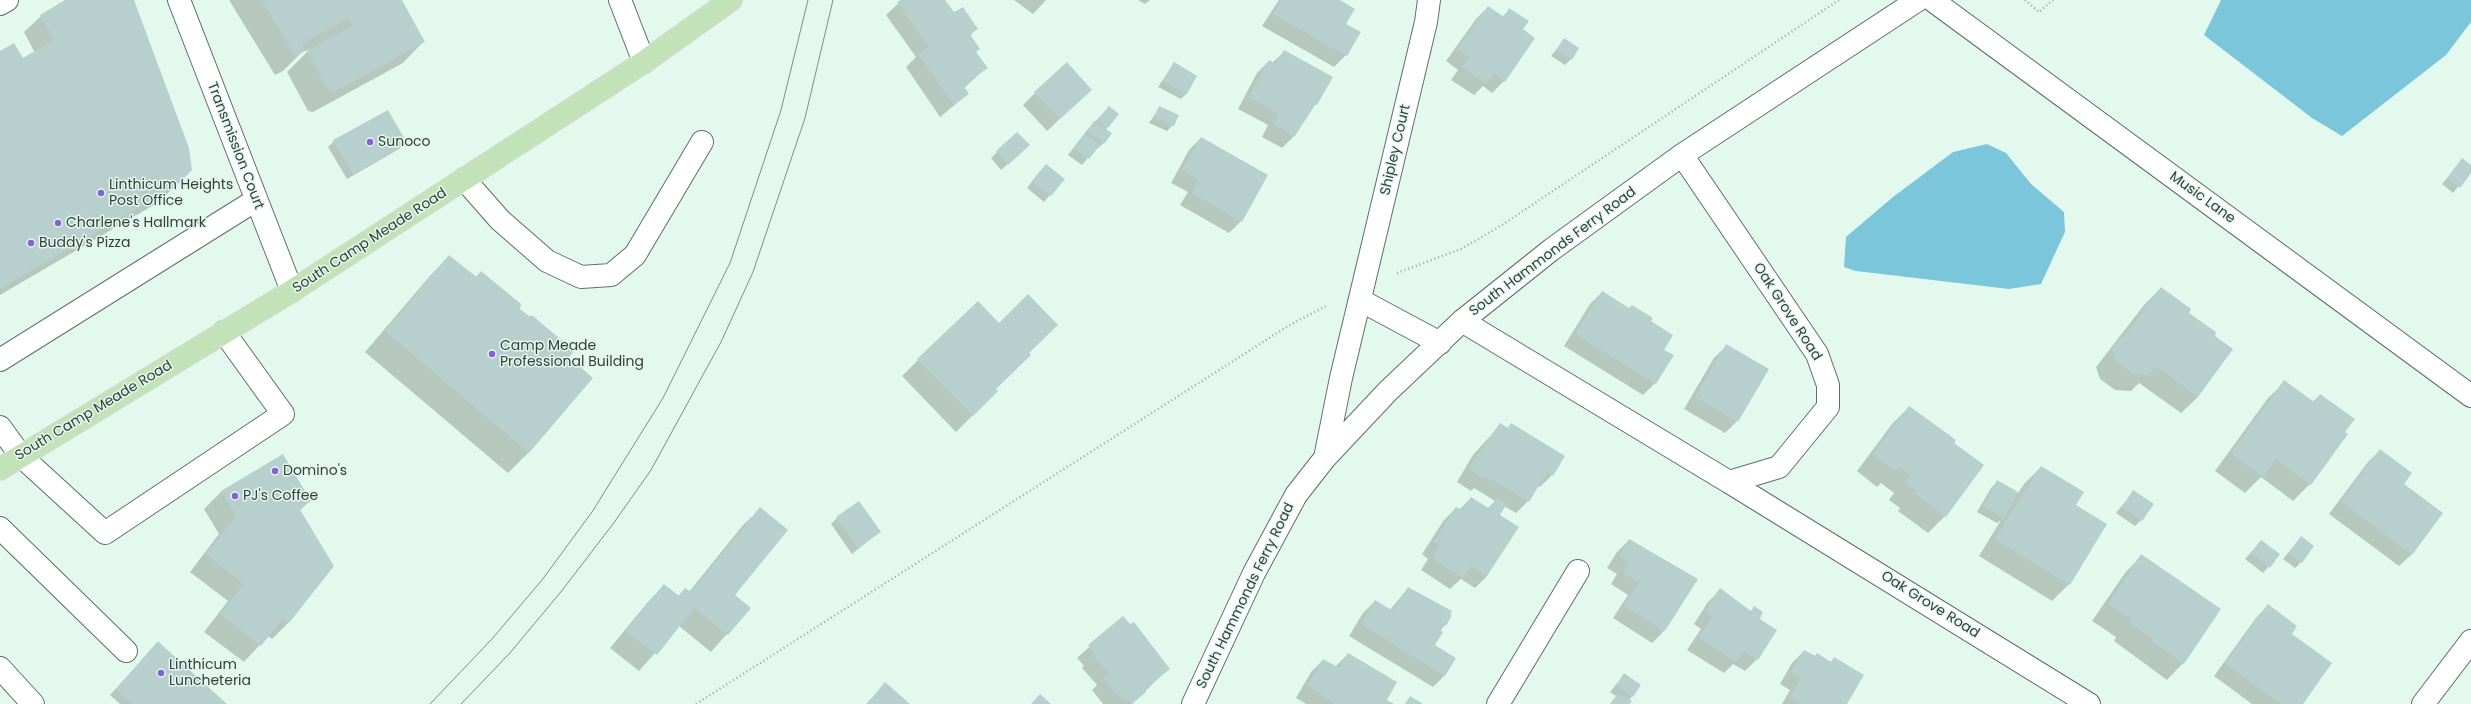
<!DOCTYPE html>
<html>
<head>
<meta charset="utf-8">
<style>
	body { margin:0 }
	canvas { display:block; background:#e4f9ee }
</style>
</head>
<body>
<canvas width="2471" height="704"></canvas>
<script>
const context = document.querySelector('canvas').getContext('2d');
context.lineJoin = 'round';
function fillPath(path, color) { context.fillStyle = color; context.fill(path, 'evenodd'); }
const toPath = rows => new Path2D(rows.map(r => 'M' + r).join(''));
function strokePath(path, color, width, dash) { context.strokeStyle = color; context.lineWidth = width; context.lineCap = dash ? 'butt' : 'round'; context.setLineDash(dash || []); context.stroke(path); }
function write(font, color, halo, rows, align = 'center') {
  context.font = font + ' Poppins,sans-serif'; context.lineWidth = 3; context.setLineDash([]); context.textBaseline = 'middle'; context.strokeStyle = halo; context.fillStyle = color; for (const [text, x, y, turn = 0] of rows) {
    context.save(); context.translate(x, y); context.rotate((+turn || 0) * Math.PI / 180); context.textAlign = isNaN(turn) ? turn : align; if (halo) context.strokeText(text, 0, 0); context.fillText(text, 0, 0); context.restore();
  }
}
fillPath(toPath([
	[2221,0,2471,0,2471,22,2446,55,2342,136,2312,118,2204,35],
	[1987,144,2006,153,2031,184,2064,212,2065,232,2041,284,2009,289,1856,271,1844,267,1846,237,1893,197,1953,152]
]), '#7bc6db');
fillPath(toPath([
	[67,0,133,0,176,185,159,202,0,295,0,52,23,60,35,53,24,32,41,16],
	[229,0,400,0,423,42,403,63,313,112,308,111,287,72,310,49,301,53,283,71,275,75],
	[902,0,944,0,953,14,977,28,970,36,975,52,986,68,964,88,968,94,940,117,906,67,916,57,886,15],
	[1014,0,1046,0,1033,14],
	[1138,0,1150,0,1145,4],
	[1279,0,1337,0,1346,55,1334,67,1262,26],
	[1488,7,1502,17,1510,9,1521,30,1504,81,1492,93,1483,86,1474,95,1451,80,1458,70,1446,61,1476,19],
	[1564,40,1571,59,1565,65,1551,56],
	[1284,52,1332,77,1294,136,1282,148,1262,137,1268,125,1238,109,1257,73,1269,61,1272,63],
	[1174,63,1187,93,1181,99,1158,87],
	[1091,90,1047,131,1023,105,1035,93],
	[1109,107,1105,142,1098,148,1097,147,1082,165,1068,155,1088,129],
	[1160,107,1173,125,1167,131,1149,123],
	[1201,138,1241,221,1229,233,1180,205,1188,192,1171,183,1189,150],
	[334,141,405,143,399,149,347,179,328,147],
	[1022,151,1001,170,991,158,997,152],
	[2462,160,2471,167,2471,171,2453,193,2442,184],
	[1040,171,1063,179,1044,202,1027,188],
	[449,256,519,309,568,357,529,452,508,473,365,352,429,277],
	[2161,288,2187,313,2198,397,2181,413,2139,383,2131,391,2115,390,2100,379,2096,367,2144,305],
	[1602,292,1650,322,1663,350,1655,383,1643,395,1564,346,1590,304],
	[1726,346,1737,421,1725,433,1684,409,1714,358],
	[1028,354,995,389,997,391,956,432,902,376,919,359],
	[2285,382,2312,402,2320,395,2310,484,2293,501,2261,477,2245,493,2215,471,2268,398],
	[1909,407,1953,443,1945,516,1928,533,1898,511,1900,508,1889,500,1894,493,1881,483,1877,487,1857,471,1892,424],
	[1501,424,1507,428,1511,424,1552,475,1540,487,1537,486,1528,501,1516,513,1504,506,1498,515,1487,576,1475,588,1461,579,1450,589,1421,570,1428,559,1422,554,1444,520,1456,508,1459,510,1471,498,1488,508,1495,501,1474,488,1471,491,1457,482,1473,455],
	[2380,450,2402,484,2412,554,2399,566,2329,514,2368,462],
	[283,455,310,501,299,511,289,622,272,639,268,636,244,662,204,632,228,601,190,572,219,534,204,509,221,492],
	[2041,467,2074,505,2069,584,2052,601,1979,556,2001,520,1997,523,1977,512,1991,488,1997,482,2018,493,2024,484],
	[2134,491,2141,520,2135,526,2116,513],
	[760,509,734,595,750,608,711,652,679,626,639,671,610,648,648,602,664,585,678,596,685,589,689,592,743,525],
	[837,518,879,532,852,554,831,524],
	[2301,537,2301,562,2295,568,2283,559],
	[1629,540,1697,580,1664,631,1652,643,1613,618,1628,595,1611,584,1617,574,1607,568,1617,552],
	[2261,541,2279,554,2263,573,2245,559],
	[2141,556,2183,663,2167,680,2114,641,2116,637,2092,621,2125,573],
	[1408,588,1445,625,1440,631,1434,645,1445,675,1433,687,1349,636,1363,613,1375,601,1390,610],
	[1720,590,1750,612,1754,608,1759,619,1757,659,1745,671,1733,664,1724,673,1687,650,1701,629,1694,624,1708,602],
	[2268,605,2290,635,2302,704,2252,704,2214,676,2256,618],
	[1123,617,1169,668,1132,704,1103,704,1092,690,1097,685,1082,668,1084,666,1077,658],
	[152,649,225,704,120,704,110,695],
	[1804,651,1830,662,1834,659,1846,704,1782,704,1790,690,1780,684,1792,663],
	[1348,654,1385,700,1392,704,1306,704,1296,698,1311,672,1323,660,1336,666],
	[1624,675,1632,697,1629,700,1629,704,1610,704,1616,696,1610,692],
	[885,684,909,704,866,704]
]), '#0003');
fillPath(toPath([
	[65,0,134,0,189,148,192,170,177,185,0,289,0,51,14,43,23,58,54,40,40,15],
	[262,0,402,0,425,42,334,92,328,90,307,51,352,26,348,18,302,44,305,50,295,56],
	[901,0,945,0,954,12,963,7,978,29,970,34,980,49,976,52,988,68,963,85,969,94,954,105,918,54,929,47,897,2],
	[1281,0,1340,0,1355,9,1346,24,1361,32,1347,56,1273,14],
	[1488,6,1504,17,1509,8,1529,21,1523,29,1535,38,1505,82,1494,73,1486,84,1462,67,1469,57,1457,49],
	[1564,38,1579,48,1572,60,1556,50],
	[1284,50,1333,77,1317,105,1315,105,1295,136,1273,124,1279,113,1249,97,1269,60,1276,64],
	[1067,62,1092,90,1060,119,1034,92],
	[1174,62,1197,76,1187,94,1163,81],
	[1109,106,1119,114,1108,128,1098,120],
	[1159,106,1179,115,1174,126,1154,117],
	[388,110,407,143,353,174,333,140],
	[1094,121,1112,133,1105,143,1087,131],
	[1017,132,1030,145,1008,165,996,151],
	[1084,134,1100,145,1089,159,1073,148],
	[1201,137,1268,175,1242,222,1192,193,1199,180,1182,170],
	[2462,158,2471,165,2471,173,2460,188,2447,178],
	[1046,164,1065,179,1051,196,1032,181],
	[449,255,476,277,481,271,521,304,520,309,529,316,533,316,574,351,569,357,593,378,529,453,385,331],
	[2161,287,2191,309,2189,313,2216,332,2215,336,2233,349,2198,397,2156,366,2149,375,2133,374,2117,362,2112,349,2122,336,2124,337],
	[1602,291,1629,308,1632,305,1653,318,1651,321,1673,335,1664,350,1674,355,1656,384,1575,334],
	[1028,294,1058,325,1029,353,1031,355,996,389,998,391,973,416,917,359,978,301,999,323],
	[1726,344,1769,369,1738,422,1695,397],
	[2284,380,2314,402,2320,394,2355,419,2345,432,2348,434,2311,485,2276,459,2263,477,2231,453],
	[1909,406,1956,440,1954,443,1984,465,1946,517,1914,493,1916,491,1905,483,1910,476,1908,474,1898,466,1895,471,1873,454],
	[1500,423,1508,428,1511,423,1565,456,1553,476,1547,472,1529,502,1486,476,1484,479,1468,469],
	[2380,449,2412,473,2404,484,2443,513,2412,555,2341,501],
	[283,454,311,501,299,508,334,566,289,623,283,618,261,646,220,614,244,584,206,554,236,516,221,491],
	[2041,466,2084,492,2076,505,2107,524,2070,585,1995,539],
	[1997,480,2018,492,2004,518,1983,506],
	[2133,490,2154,504,2142,521,2122,507],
	[1471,497,1490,509,1497,497,1507,504,1500,515,1519,527,1487,576,1471,566,1463,578,1432,558,1440,546,1434,542,1439,534,1456,507,1462,510],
	[859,501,881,532,858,548,836,517],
	[760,507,788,530,735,595,751,608,728,635,694,608,657,655,626,631,664,584,679,596,685,588,691,592],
	[2301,536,2314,546,2302,563,2289,553],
	[1629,539,1698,579,1665,631,1624,606,1639,583,1623,572,1629,562,1619,556],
	[2261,540,2280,554,2270,568,2251,553],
	[2141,554,2221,609,2184,664,2151,641,2153,639,2130,623,2132,620,2108,604],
	[1408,587,1452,611,1450,614,1452,615,1446,626,1443,624,1442,627,1440,630,1443,632,1435,645,1456,658,1445,676,1361,624,1375,600,1393,611],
	[1720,588,1751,611,1754,606,1763,612,1760,619,1777,630,1758,660,1744,651,1736,662,1699,638,1713,616,1705,611],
	[2268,604,2297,626,2292,634,2332,663,2303,704,2281,704,2225,663],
	[1123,616,1130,624,1134,622,1170,669,1144,690,1146,692,1132,704,1124,698,1122,700,1103,678,1109,673,1093,656,1095,654,1088,645],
	[158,641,162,645,227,704,132,704,116,689],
	[1804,650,1815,656,1817,653,1831,662,1834,657,1864,675,1847,704,1801,704,1790,697,1801,678,1791,672],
	[1348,653,1397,682,1387,700,1394,704,1335,704,1308,685,1323,659,1339,668],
	[1624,673,1641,685,1633,697,1616,685],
	[885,682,910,704,867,704],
	[1618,693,1632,701,1630,704,1611,704],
	[1040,694,1051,704,1031,704],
	[1410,696,1423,704,1405,704]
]), '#b7d0ce');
const minor = toPath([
	[179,0,292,291],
	[620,0,644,62],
	[1932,0,2471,396],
	[0,4,7,0],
	[464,179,500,220,547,261,581,277,611,275,635,255,702,142],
	[1360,300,1440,343],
	[1462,321,1729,482,1779,467,1828,407,1828,385,1817,354,1682,155],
	[0,360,256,200],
	[0,427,21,456,105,533,283,414,224,332],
	[1325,458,1341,378,1426,22,1429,0],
	[1729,482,2089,704],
	[0,528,126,651],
	[0,668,33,704],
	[1193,704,1254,573,1296,495,1325,458,1388,391,1462,321,1551,250,1682,155,1918,0],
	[1498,704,1578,571],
	[2423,704,2471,641]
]);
const major = toPath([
	[0,469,292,291,644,62,731,0]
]);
strokePath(minor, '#5d7067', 24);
strokePath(major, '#dbdcdc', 24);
strokePath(toPath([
	[2025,0,2039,12,2053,0],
	[1397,273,1461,249,1502,225,1839,0],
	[696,704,1288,326,1326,306]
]), '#97a79f', 2.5, [1, 3]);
strokePath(minor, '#fff', 22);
strokePath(major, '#c2e2b7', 22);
strokePath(toPath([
	[430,704,492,639,542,580,592,512,663,398,730,263,781,110,808,0],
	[461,704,509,654,560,593,613,524,651,470,721,342,753,272,805,118,833,0]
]), '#7f8d86', 1);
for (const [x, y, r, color] of [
	[370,142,4,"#895ed8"],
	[101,193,4,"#895ed8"],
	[58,223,4,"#895ed8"],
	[31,243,4,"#895ed8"],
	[492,354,4,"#895ed8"],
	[275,471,4,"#895ed8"],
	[235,496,4,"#895ed8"],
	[161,673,4,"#895ed8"]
]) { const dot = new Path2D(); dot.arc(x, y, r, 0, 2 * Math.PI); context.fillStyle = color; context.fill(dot); strokePath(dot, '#e4f9ee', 1.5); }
write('14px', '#353e3a', '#e4f9ee', [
	["Sunoco",378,142],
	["Linthicum Heights",109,185],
	["Post Office",109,201],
	["Charlene's Hallmark",66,223],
	["Buddy's Pizza",39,243],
	["Camp Meade",500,346],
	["Professional Building",500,362],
	["Domino's",283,471],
	["PJ's Coffee",243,496],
	["Linthicum",169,665],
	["Luncheteria",169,681]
], 'left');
write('14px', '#353e3a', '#e4f9ee', [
	["Transmission Court",235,146,69],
	["Shipley Court",1396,150,-77],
	["Music Lane",2202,198,36],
	["South Camp Meade Road",370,241,-33],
	["South Hammonds Ferry Road",1553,252,-37],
	["Oak Grove Road",1787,312,57],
	["South Camp Meade Road",94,411,-31],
	["South Hammonds Ferry Road",1246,596,-64],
	["Oak Grove Road",1930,605,32]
]);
</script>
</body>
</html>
